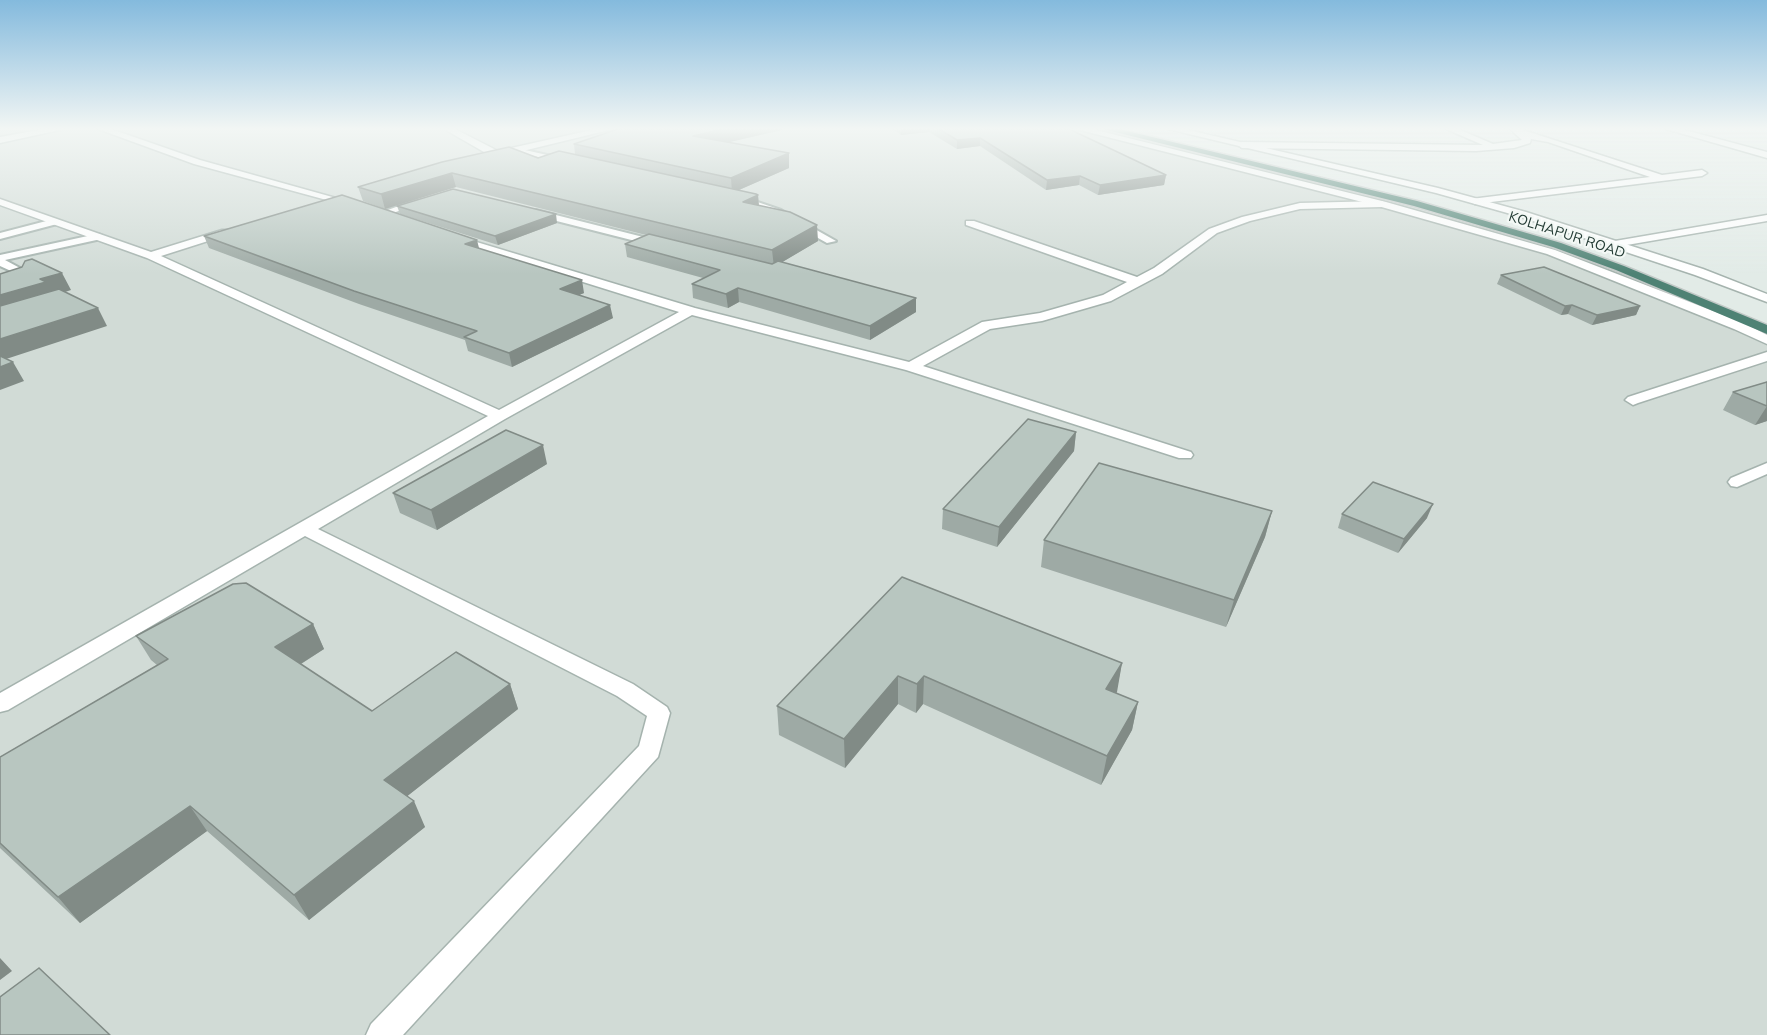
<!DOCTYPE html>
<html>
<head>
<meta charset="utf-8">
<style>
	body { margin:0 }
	canvas { display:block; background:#e2ebe7 }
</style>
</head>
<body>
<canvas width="1767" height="1035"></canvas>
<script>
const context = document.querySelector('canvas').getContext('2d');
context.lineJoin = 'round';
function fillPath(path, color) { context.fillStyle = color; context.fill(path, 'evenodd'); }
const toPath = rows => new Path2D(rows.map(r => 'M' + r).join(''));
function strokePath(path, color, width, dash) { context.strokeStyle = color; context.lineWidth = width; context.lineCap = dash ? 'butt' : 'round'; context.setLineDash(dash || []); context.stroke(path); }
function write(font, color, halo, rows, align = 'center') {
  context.font = font + ' Mulish,sans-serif'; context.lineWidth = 4.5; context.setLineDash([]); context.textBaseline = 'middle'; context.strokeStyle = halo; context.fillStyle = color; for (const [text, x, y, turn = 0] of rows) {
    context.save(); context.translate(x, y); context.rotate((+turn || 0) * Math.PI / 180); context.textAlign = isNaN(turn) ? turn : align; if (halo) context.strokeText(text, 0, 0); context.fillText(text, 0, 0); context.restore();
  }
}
fillPath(toPath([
	[0,129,1107,129,1383,196,1557,245,1767,330,1767,1035,0,1035]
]), '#d1dbd6');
const service = toPath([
	[516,148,565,159,569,161,565,163,516,152,516,148],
	[737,195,781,210,836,241,827,243,775,214,734,200,732,198,737,195],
	[415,200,423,202,385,216,377,214,415,200],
	[536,210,663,242,664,244,659,247,533,215,531,213,536,210],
	[54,219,59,222,57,224,0,239,0,233,54,219],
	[97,234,101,235,101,239,5,260,33,275,30,282,0,293,0,286,22,276,0,266,0,255,97,234]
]);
const minor = toPath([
	[44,129,64,129,0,143,0,137,44,129],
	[98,129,111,129,200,160,361,205,356,208,194,164,98,129],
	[444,129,455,129,498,151,596,129,613,129,498,157,491,156,444,129],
	[1446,129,1458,129,1493,144,1522,140,1510,129,1520,129,1662,175,1702,170,1707,173,1702,176,1475,204,1470,201,1471,199,1650,177,1548,142,1531,139,1530,143,1514,148,1476,151,1242,148,1238,145,1242,142,1483,145,1446,129],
	[1666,129,1681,129,1767,152,1767,158,1666,129],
	[0,199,151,252,222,230,230,230,230,234,161,256,499,410,679,312,452,241,452,237,460,237,695,308,909,362,982,322,1040,313,1103,295,1127,282,966,225,966,221,974,221,1137,277,1154,268,1209,229,1242,217,1300,203,1382,201,1387,204,1382,207,1300,209,1250,221,1217,233,1162,274,1111,301,1042,321,990,329,923,366,1191,452,1193,455,1191,458,1179,458,906,370,692,315,505,419,318,529,633,684,667,707,670,713,658,757,403,1035,366,1035,371,1024,639,746,647,716,617,696,305,536,8,710,0,712,0,693,488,416,147,258,0,205,0,199],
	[1767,215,1767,221,1615,247,1609,244,1615,241,1767,215],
	[1767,352,1767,361,1638,403,1633,405,1625,400,1628,397,1767,352],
	[1767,463,1767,474,1737,487,1731,486,1728,482,1731,478,1767,463]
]);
const tertiary = toPath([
	[1076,129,1092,129,1386,202,1555,250,1744,323,1767,335,1767,344,1734,329,1547,254,1378,206,1076,129],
	[1168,129,1184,129,1438,188,1526,212,1703,269,1767,294,1767,302,1695,275,1518,216,1436,193,1168,129]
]);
const trunk = toPath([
	[1103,129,1119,129,1417,201,1561,243,1624,266,1767,325,1767,334,1616,270,1553,247,1414,206,1103,129]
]);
strokePath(service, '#a5b3ae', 4);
strokePath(minor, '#a5b3ae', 3);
strokePath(tertiary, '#a5b3ae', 3);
strokePath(trunk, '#c1c8c6', 3);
fillPath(service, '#fff');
fillPath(minor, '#fff');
fillPath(tertiary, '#fff');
fillPath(trunk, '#4e8274');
fillPath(toPath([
	[618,129,786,129,729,142,789,168,739,190,758,195,759,205,818,241,782,262,916,312,870,340,739,302,728,308,693,298,692,284,703,278,627,257,625,244,646,235,456,187,385,209,363,201,358,187,538,158,575,154,574,144],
	[892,129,1069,129,1166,175,1164,185,1098,195,1079,185,1046,190,980,146,957,149,929,132,901,135],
	[397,206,557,223,498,245,400,214],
	[204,236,480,249,584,293,579,295,613,318,512,367,468,351,465,340,359,304,209,248],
	[1501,275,1640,306,1636,315,1592,325,1568,314,1561,315,1497,284],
	[1767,381,1767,421,1755,425,1723,410,1733,392,1766,382],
	[1076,432,1074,451,997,547,942,529,943,509],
	[547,464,437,530,400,513,393,493],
	[1272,511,1265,537,1226,627,1041,567,1044,540],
	[1342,514,1427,518,1398,553,1338,528],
	[902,577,1122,663,1116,693,1138,702,1132,730,1101,785,923,704,916,713,898,704,845,768,779,735,777,706],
	[313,624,324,649,301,664,372,711,510,684,518,709,407,796,425,827,309,920,207,831,80,923,0,848,0,757,157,665,151,660,136,636]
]), '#9eaaa5');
fillPath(toPath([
	[723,129,786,129,695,150,693,136],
	[901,129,929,129,929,132,901,135],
	[980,138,980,146,957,149,957,140],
	[789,153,789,168,732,193,731,178],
	[452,173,456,187,385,209,381,194],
	[1166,175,1164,185,1098,195,1100,185],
	[1080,176,1079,185,1046,190,1047,180],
	[758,195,759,210,743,202],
	[556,214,557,223,498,245,495,236],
	[817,225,818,241,774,267,772,250],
	[477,240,480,252,465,244],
	[62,273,71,290,53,296,0,316,0,295,40,279],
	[582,280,584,293,562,302,560,289],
	[738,288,739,302,728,308,726,294],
	[916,298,916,312,870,340,870,326],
	[610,305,613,318,512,367,509,353],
	[1572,305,1568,314,1561,315,1565,306],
	[1640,306,1636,315,1592,325,1597,315],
	[98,308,107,326,0,361,0,339],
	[13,362,24,381,0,390,0,367],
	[1767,406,1767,421,1755,425],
	[1076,432,1074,451,997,547,999,527],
	[543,445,547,464,437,530,431,510],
	[1433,504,1427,518,1398,553,1404,539],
	[1272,511,1265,537,1226,627,1234,600],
	[313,624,324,649,288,672,275,647],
	[1122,663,1117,692,1101,717,1106,689],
	[898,676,898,704,845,768,844,739],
	[924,676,923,704,916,713,917,684],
	[510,684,518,709,396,805,384,780],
	[1138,702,1132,730,1101,785,1107,756],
	[414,801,425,827,309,920,294,895],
	[190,806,207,831,80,923,58,897],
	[0,958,12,971,0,980]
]), '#818b86');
const building = toPath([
	[618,129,723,129,693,136,789,153,731,178,574,144,618,129],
	[939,129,1069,129,1166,175,1100,185,1080,176,1047,180,980,138,957,140,939,129],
	[509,147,538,158,559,151,756,194,758,195,743,202,790,212,817,225,772,250,452,173,381,194,358,187,442,162,509,147],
	[453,189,556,214,495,236,397,206,453,189],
	[342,195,477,240,465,244,582,280,560,289,610,305,509,353,464,337,477,331,354,291,204,236,342,195],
	[649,234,772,264,778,261,916,298,870,326,738,288,726,294,692,284,720,270,625,244,649,234],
	[32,259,62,273,40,279,46,282,0,295,0,274,22,267,25,261,32,259],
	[1544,267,1640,306,1597,315,1572,305,1565,306,1501,275,1544,267],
	[59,289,98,308,0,339,0,306,59,289],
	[0,356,13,362,0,367,0,356],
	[1767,382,1767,406,1733,392,1767,382],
	[1028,419,1076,432,999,527,943,509,1028,419],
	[506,430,543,445,431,510,393,493,506,430],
	[1099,463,1272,511,1234,600,1044,540,1099,463],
	[1373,482,1433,504,1404,539,1342,514,1373,482],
	[902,577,1122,663,1106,689,1138,702,1107,756,924,676,917,684,898,676,844,739,777,706,902,577],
	[246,583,313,624,275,647,372,711,456,652,510,684,384,780,414,801,294,895,190,806,58,897,0,843,0,757,168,659,136,636,233,584,246,583],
	[39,968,110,1035,0,1035,0,997,39,968]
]);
fillPath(building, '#b8c6c0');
strokePath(building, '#818b86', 1.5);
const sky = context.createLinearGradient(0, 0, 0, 274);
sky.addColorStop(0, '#84badd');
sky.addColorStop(0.47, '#f2f6f4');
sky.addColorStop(1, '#f2f6f400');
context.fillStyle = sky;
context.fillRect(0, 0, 1767, 274);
write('14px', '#233b34', '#f3f8f5', [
	["KOLHAPUR ROAD",1567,235,18]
]);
</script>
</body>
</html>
